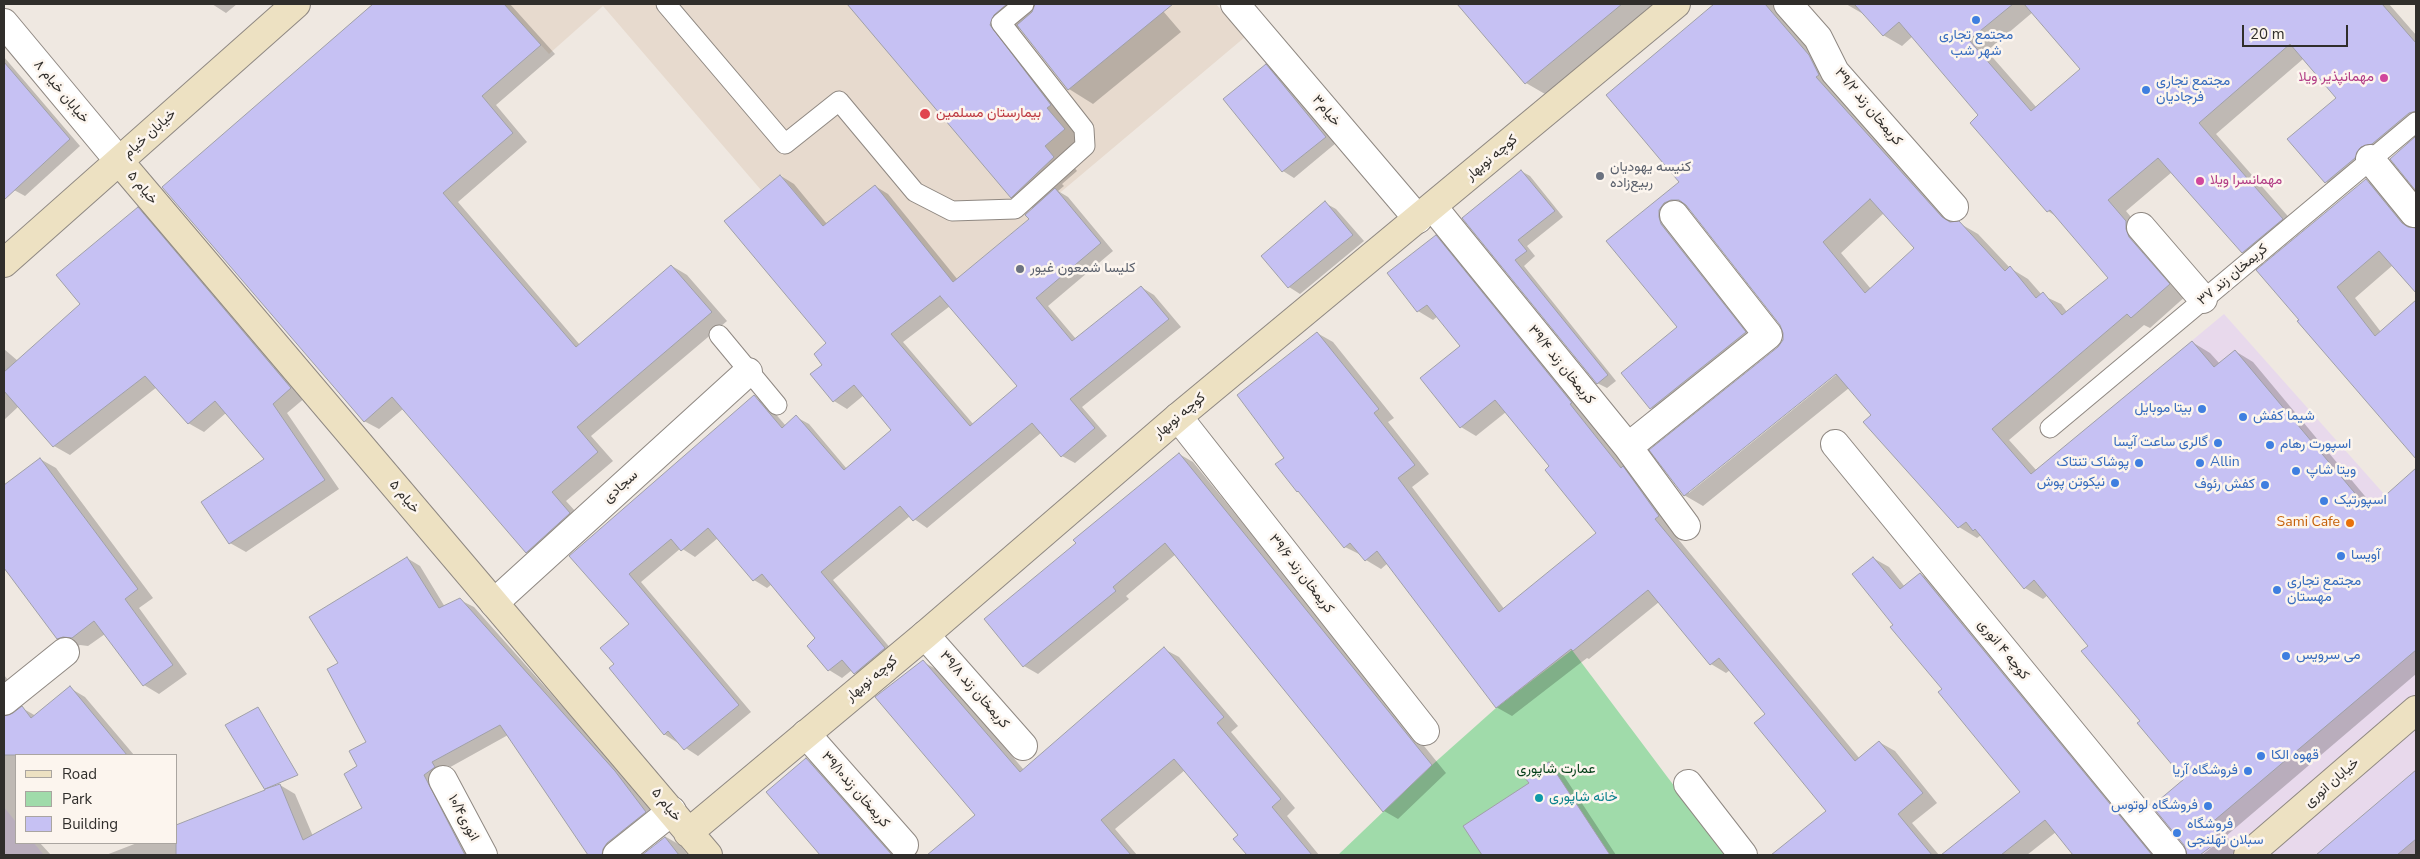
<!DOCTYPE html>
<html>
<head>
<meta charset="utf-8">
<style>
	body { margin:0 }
	#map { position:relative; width:2420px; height:859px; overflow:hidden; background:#efe8e1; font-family:"Nunito Sans",sans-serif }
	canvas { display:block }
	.frame { position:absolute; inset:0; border:5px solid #302e2b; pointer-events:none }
	.legend { position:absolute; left:15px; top:754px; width:162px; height:90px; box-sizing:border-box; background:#fcf5ee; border:1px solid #aaa5a0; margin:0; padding:6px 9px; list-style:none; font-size:15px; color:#302e2b }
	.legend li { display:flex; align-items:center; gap:10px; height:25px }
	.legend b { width:25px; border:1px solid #aaa5a0 }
	.scale { position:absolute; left:2242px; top:25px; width:106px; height:22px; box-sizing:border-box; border:2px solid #302e2b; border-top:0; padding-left:6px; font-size:15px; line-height:18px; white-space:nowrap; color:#302e2b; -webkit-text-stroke:4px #fcf5ee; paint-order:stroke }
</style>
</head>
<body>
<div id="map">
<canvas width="2420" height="859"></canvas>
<div class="frame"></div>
<ul class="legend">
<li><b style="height:6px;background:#ede1c2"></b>Road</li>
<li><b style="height:14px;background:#a0dbaa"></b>Park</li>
<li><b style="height:14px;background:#c6c1f3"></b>Building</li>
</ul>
<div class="scale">20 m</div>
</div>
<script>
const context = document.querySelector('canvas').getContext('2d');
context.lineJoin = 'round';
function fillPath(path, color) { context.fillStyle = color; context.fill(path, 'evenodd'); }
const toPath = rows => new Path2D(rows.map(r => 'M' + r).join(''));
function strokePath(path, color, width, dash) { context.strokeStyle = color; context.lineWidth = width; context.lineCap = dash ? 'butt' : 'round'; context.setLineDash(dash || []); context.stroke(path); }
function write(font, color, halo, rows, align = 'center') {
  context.font = font + ' "Nunito Sans",Vazirmatn,sans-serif'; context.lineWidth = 5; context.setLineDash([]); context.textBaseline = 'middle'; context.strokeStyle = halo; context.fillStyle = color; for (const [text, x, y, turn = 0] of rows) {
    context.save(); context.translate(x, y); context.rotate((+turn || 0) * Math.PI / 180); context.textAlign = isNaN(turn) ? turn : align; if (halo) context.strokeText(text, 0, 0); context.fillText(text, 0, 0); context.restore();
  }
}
fillPath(toPath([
	[2224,314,2416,530,2416,855,2100,855,2134,826,2144,813,2186,777,2036,470],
	[4,807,16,822,16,843,34,843,44,855,4,855]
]), '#e8d9ec');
fillPath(toPath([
	[504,4,1216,4,1245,37,904,324,781,175,761,190,603,6,549,54]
]), '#e7dace');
fillPath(toPath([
	[1572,650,1726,855,1338,855,1432,765,1496,708]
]), '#a0dbaa');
fillPath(toPath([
	[212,4,237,4,226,13],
	[373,4,510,4,555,54,496,105,527,142,458,202,580,345,672,266,687,275,727,321,591,436,613,461,566,501,585,522,542,560,527,552,403,409,379,429,364,421,163,187],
	[849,4,1157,4,1181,32,1093,104,1069,89,1020,27,1014,39,1089,143,1069,160,1077,171,1062,184,1064,186,1058,191,1068,197,1113,251,1048,306,1076,339,1141,287,1154,295,1181,327,1082,407,1107,436,1075,463,1062,456,1042,432,927,528,910,516,833,580,897,656,868,680,852,670,842,678,829,670,808,646,817,638,772,584,767,588,754,580,718,538,695,557,681,548,641,582,751,712,698,756,664,734,615,664,631,624,571,556,754,397,767,404,786,426,796,417,809,424,847,469,893,430,864,395,847,409,834,401,812,375,824,365,828,344,781,176,794,184,827,224,875,186,888,194,958,280,1030,219,1033,209,1012,197],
	[950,306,1018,386,974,425,903,342],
	[1459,4,1654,4,1545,94,1526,83],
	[1715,4,1773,4,1827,67,1833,88,1955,223,1959,223,1978,234,2010,268,2028,279,2042,295,2061,304,2067,312,2110,278,2057,217,2048,211,1980,115,1913,36,1902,46,1883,35,1865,15,1846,4,2389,4,2416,35,2416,136,2415,135,2391,154,2345,193,2326,182,2289,139,2337,98,2303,59,2216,134,2300,230,2261,263,2242,252,2172,172,2126,211,2144,233,2187,295,2150,328,2144,325,2009,440,2037,471,2192,342,2210,353,2220,364,2235,351,2253,362,2374,507,2416,470,2416,674,2226,836,2238,850,2231,855,2202,855,2226,836,2225,834,2200,855,2188,855,2186,780,2089,646,2048,595,2043,599,2025,588,1981,535,1977,538,1959,527,1865,422,1873,415,1849,388,1703,506,1684,495,1784,341,1785,332,1781,325,1691,209,1683,213,1764,343,1669,419,1651,408,1622,373,1679,328,1608,241,1681,182,1608,95],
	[2033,12,2081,69,2037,108,1987,51],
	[1884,213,1916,248,1871,289,1841,253],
	[1840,369,1841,371,1689,493,1689,490],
	[4,57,80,146,25,196,14,190,4,177],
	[1266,66,1277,72,1336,143,1294,178,1283,171,1224,99],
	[2416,137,2416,189,2392,159],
	[1521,171,1530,176,1563,217,1527,246,1535,256,1524,266,1616,381,1607,388,1597,383,1464,218],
	[2366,180,2384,191,2416,229,2416,292,2393,265,2355,298,2381,332,2416,302,2416,457,2298,322],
	[1325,203,1336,209,1364,241,1300,294,1289,287],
	[138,209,153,218,306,397,287,413,339,489,246,552,230,543,203,502,266,459,226,413,204,432,188,423,157,387,70,455,54,446,19,406,4,420,4,349,18,361,82,304],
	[1436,237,1451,246,1674,525,1669,528,1860,759,1879,742,1895,751,1937,803,1912,823,1939,855,1773,855,1828,811,1767,714,1730,670,1726,673,1711,664,1659,602,1589,659,1587,658,1512,716,1496,707,1388,563,1381,569,1366,560,1361,555,1345,547,1286,458,1317,333,1333,342,1394,418,1388,422,1429,474,1412,487,1505,610,1598,533,1551,466,1506,412,1476,436,1461,427,1462,346,1438,316,1433,320,1418,311],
	[1179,454,1193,462,1446,773,1398,819,1384,811,1176,554,1126,596,1129,599,1038,674,1024,666,1078,544],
	[40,459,56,468,153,598,139,608,187,674,159,694,144,685,105,634,88,646,80,645,73,647,57,638,4,567,4,486],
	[407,558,420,566,445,607,460,600,474,607,628,780,658,820,617,855,590,855,508,735,445,770,474,855,367,855,347,818,364,808,359,767,368,742,339,663],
	[1873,558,1889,567,1905,587,1920,574,1936,583,2159,855,2074,855,2056,832,2027,855,1943,855,2021,792,1895,625],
	[1164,649,1179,657,1238,726,1231,732,1295,808,1287,816,1319,855,1249,855,1235,839,1239,835,1185,770,1115,829,1137,855,929,855,976,815,923,662,938,670,1024,770],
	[4,675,17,691,4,714],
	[70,688,85,697,134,755,16,755,16,843,40,843,51,855,4,855,4,714,6,718,22,708,36,716],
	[806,759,821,768,898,855,821,855,767,793],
	[1549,763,1560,770,1616,855,1484,855,1464,827,1530,783],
	[2416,772,2416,855,2318,855],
	[280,785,295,794,321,855,106,855,137,843,176,843],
	[666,837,680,845,688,855,644,855]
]), '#0003');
const building = toPath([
	[373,4,504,4,541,45,482,96,513,133,443,193,576,347,671,265,712,312,577,427,598,452,552,492,570,513,526,553,392,397,364,422,162,187,373,4],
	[847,4,1007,4,994,15,990,25,1051,105,1047,108,1065,129,1045,146,1054,157,1011,198,847,4],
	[1035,4,1173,4,1068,90,1017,25,1032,12,1035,4],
	[1457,4,1622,4,1525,84,1457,4],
	[1714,4,1765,4,1809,55,1819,75,1816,77,1942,217,1950,222,1959,221,2005,271,2010,266,2036,298,2043,292,2062,315,2108,278,2050,210,2047,212,1970,123,1978,115,1899,22,1883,36,1854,4,2013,4,1969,40,2031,111,2080,69,2024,4,2382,4,2416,43,2416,111,2409,113,2372,144,2361,147,2355,158,2325,183,2287,139,2336,98,2290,44,2199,123,2283,219,2242,253,2158,158,2108,200,2126,221,2126,229,2129,237,2170,284,2131,318,2127,314,1992,429,2031,474,2192,341,2214,367,2235,350,2369,510,2416,468,2416,650,2209,825,2221,839,2200,855,2187,855,2184,845,2152,806,2184,779,2137,723,2140,721,2081,651,2088,646,2034,580,2024,589,1975,529,1973,531,1966,522,1958,528,1863,422,1871,415,1836,374,1684,496,1649,450,1778,347,1783,340,1783,333,1780,325,1686,205,1679,200,1671,200,1664,203,1659,210,1659,217,1661,224,1746,332,1650,409,1621,373,1677,327,1606,241,1679,182,1606,95,1714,4],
	[1870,199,1914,248,1865,293,1823,242,1870,199],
	[4,62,70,139,4,200,4,62],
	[1266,64,1326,137,1282,172,1223,99,1266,64],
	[2416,136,2416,191,2390,159,2416,136],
	[1521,170,1555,211,1518,240,1527,251,1515,260,1608,375,1597,384,1462,218,1521,170],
	[780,175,823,226,875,185,953,282,1029,219,1025,215,1055,188,1101,243,1036,298,1072,341,1141,286,1169,319,1070,399,1095,428,1061,457,1032,423,913,521,900,506,821,572,885,648,854,674,842,660,828,671,807,646,815,638,762,574,753,581,708,528,681,551,671,539,629,574,739,705,684,750,668,731,664,735,609,668,614,664,600,648,629,624,569,556,754,395,782,428,796,415,844,470,891,430,854,385,833,402,810,374,822,365,814,354,826,343,724,221,780,175],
	[940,296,1017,386,970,426,891,334,940,296],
	[2366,179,2402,223,2408,227,2416,228,2416,293,2379,251,2337,287,2375,336,2416,300,2416,459,2297,321,2299,320,2256,270,2366,179],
	[1325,201,1353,235,1288,288,1261,256,1325,201],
	[138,207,291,388,273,404,325,480,229,544,201,502,264,459,215,401,188,424,145,376,53,447,4,391,4,372,80,304,56,275,138,207],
	[1436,235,1572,403,1570,404,1621,468,1623,466,1659,516,1655,519,1855,761,1879,741,1923,793,1898,814,1932,855,1771,855,1826,811,1754,723,1765,714,1719,658,1710,665,1648,590,1573,651,1571,649,1496,708,1377,551,1365,561,1350,543,1344,548,1298,491,1297,492,1275,464,1284,458,1237,395,1317,332,1379,409,1374,413,1415,465,1398,478,1499,612,1596,533,1545,470,1549,466,1495,400,1460,428,1420,378,1460,346,1427,305,1417,312,1387,273,1436,235],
	[1179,453,1432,765,1383,812,1165,543,1113,587,1116,591,1023,667,984,619,1076,543,1073,540,1179,453],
	[40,458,138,589,125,599,173,665,143,686,94,621,72,638,63,637,57,639,4,568,4,485,40,458],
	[407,557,439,608,460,598,615,771,646,812,607,843,603,849,602,855,588,855,500,725,432,762,435,767,424,775,465,855,176,855,176,825,265,790,225,725,258,707,298,775,265,789,280,784,303,840,362,808,344,774,357,766,349,751,366,742,327,669,338,663,309,617,407,557],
	[1873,557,1900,589,1920,573,2152,855,2073,855,2045,820,2001,855,1941,855,2020,792,1938,692,1942,689,1890,627,1893,625,1852,574,1873,557],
	[1164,647,1224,717,1217,723,1281,799,1272,807,1312,855,1247,855,1233,839,1238,835,1174,759,1101,820,1131,855,927,855,975,815,875,697,923,660,1020,772,1164,647],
	[70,686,127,755,4,755,4,716,13,713,22,706,31,718,70,686],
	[806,758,892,855,820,855,766,792,806,758],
	[1549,762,1610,855,1482,855,1463,826,1529,783,1525,778,1549,762],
	[2416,770,2416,839,2397,855,2316,855,2416,770],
	[665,837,679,855,642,855,665,837]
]);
fillPath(building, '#c6c1f3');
strokePath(building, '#a0a0a8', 1);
const lane = toPath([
	[666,4,785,144,839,101,915,192,952,211,1015,209,1085,146,1084,129,1001,23,1024,4],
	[719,335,777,405],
	[2050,428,2416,122]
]);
const street = toPath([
	[1235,4,1418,219],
	[1788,4,1818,38,1835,72,1954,207],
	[4,23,119,161],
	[2370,159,2414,213],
	[1433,207,1628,447,1686,526],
	[2141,227,2203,299],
	[1178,417,1425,731],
	[1835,444,2172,855],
	[1628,447,1768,335,1674,215],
	[494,603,748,372],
	[925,635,1023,746],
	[4,701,65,652],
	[806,734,904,845],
	[443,780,483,855],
	[1688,784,1743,855],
	[617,855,672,811]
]);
const secondary = toPath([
	[119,161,708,855],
	[4,263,296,4],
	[688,833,925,635,1178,417,1676,4],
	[2248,855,2416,710]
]);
strokePath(lane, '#8f8882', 21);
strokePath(street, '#8f8882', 30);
strokePath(secondary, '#8f8882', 30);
strokePath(lane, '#fff', 19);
strokePath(street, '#fff', 28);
strokePath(secondary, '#ede1c2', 28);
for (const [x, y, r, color] of [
	[1976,20,5,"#3f7fe0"],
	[2384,78,5,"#d1479c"],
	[2146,90,5,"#3f7fe0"],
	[925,114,6,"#e0444e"],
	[1600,176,5,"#6b7280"],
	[2200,181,5,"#d1479c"],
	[1020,269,5,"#6b7280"],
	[2202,409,5,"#3f7fe0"],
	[2243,417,5,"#3f7fe0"],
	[2218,443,5,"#3f7fe0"],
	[2270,445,5,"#3f7fe0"],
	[2139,463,5,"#3f7fe0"],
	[2200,463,5,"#3f7fe0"],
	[2296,471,5,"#3f7fe0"],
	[2115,483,5,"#3f7fe0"],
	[2265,485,5,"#3f7fe0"],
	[2324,501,5,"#3f7fe0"],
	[2350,523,5,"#e8710a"],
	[2341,556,5,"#3f7fe0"],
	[2277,590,5,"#3f7fe0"],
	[2286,656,5,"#3f7fe0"],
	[2261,756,5,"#3f7fe0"],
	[2248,771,5,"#3f7fe0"],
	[1539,798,5,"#0f9aa8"],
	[2208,806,5,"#3f7fe0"],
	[2177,833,5,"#3f7fe0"]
]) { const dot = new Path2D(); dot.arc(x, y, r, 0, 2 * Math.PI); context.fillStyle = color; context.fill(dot); strokePath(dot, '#fcf5ee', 2); }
write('14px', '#366cbe', '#fcf5ee', [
	["مجتمع تجاری",1976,36,"center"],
	["شهر شب",1976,52,"center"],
	["مجتمع تجاری",2156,82],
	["فرجادیان",2156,98],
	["بیتا موبایل",2192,409,"right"],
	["شیما کفش",2253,417],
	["گالری ساعت آیسا",2208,443,"right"],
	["اسپورت رهام",2280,445],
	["پوشاک تنتاک",2129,463,"right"],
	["Allin",2210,463],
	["ویتا شاپ",2306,471],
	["نیکوتن پوش",2105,483,"right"],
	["کفش رئوف",2255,485,"right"],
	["اسپورتیک",2334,501],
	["آویسا",2351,556],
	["مجتمع تجاری",2287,582],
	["مهستان",2287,598],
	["می سرویس",2296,656],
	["قهوه الکا",2271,756],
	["فروشگاه آریا",2238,771,"right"],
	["فروشگاه لوتوس",2198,806,"right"],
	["فروشگاه",2187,825],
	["سبلان تهلنجی",2187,841]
], 'left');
write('14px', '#b23c85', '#fcf5ee', [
	["مهمانپذیر ویلا",2374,78],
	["مهمانسرا ویلا",2210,181,"left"]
], 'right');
write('14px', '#302e2b', '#fcf5ee', [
	["خیابان خیام ۸",61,92,50],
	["کریمخان زند ۳۹/۲",1868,107,50],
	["خیام۳",1326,111,50],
	["خیابان خیام",150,134,-42],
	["کوچه نوبهار",1492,158,-40],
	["۵ خیام",142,188,50],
	["کریمخان زند ۳۷",2233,275,-40],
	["کریمخان زند ۳۹/۴",1561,365,51],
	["کوچه نوبهار",1180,416,-40],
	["سجادی",621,487,-42],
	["۵ خیام",404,497,50],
	["کریمخان زند ۳۹/۶",1301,574,52],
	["کوچه ۴ انوری",2003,650,51],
	["کوچه نوبهار",872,679,-40],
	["کریمخان زند ۳۹/۸",974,690,49],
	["خیابان انوری",2332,783,-41],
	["کریمخان زند۳۹/۱۰",855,790,49],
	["۵ خیام",666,805,51],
	["انوری۱۰/۴",463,818,62]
]);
write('14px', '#be3a42', '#fcf5ee', [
	["بیمارستان مسلمین",936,114]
], 'left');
write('14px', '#5b616d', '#fcf5ee', [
	["کنیسه یهودیان",1610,168],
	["ربیع‌زاده",1610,184],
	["کلیسا شمعون غیور",1030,269]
], 'left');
write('14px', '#c56008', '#fcf5ee', [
	["Sami Cafe",2340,523]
], 'right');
write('14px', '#033f18', '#fcf5ee', [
	["عمارت شاپوری",1556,770]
]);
write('14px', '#0d838f', '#fcf5ee', [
	["خانه شاپوری",1549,798]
], 'left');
</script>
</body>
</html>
